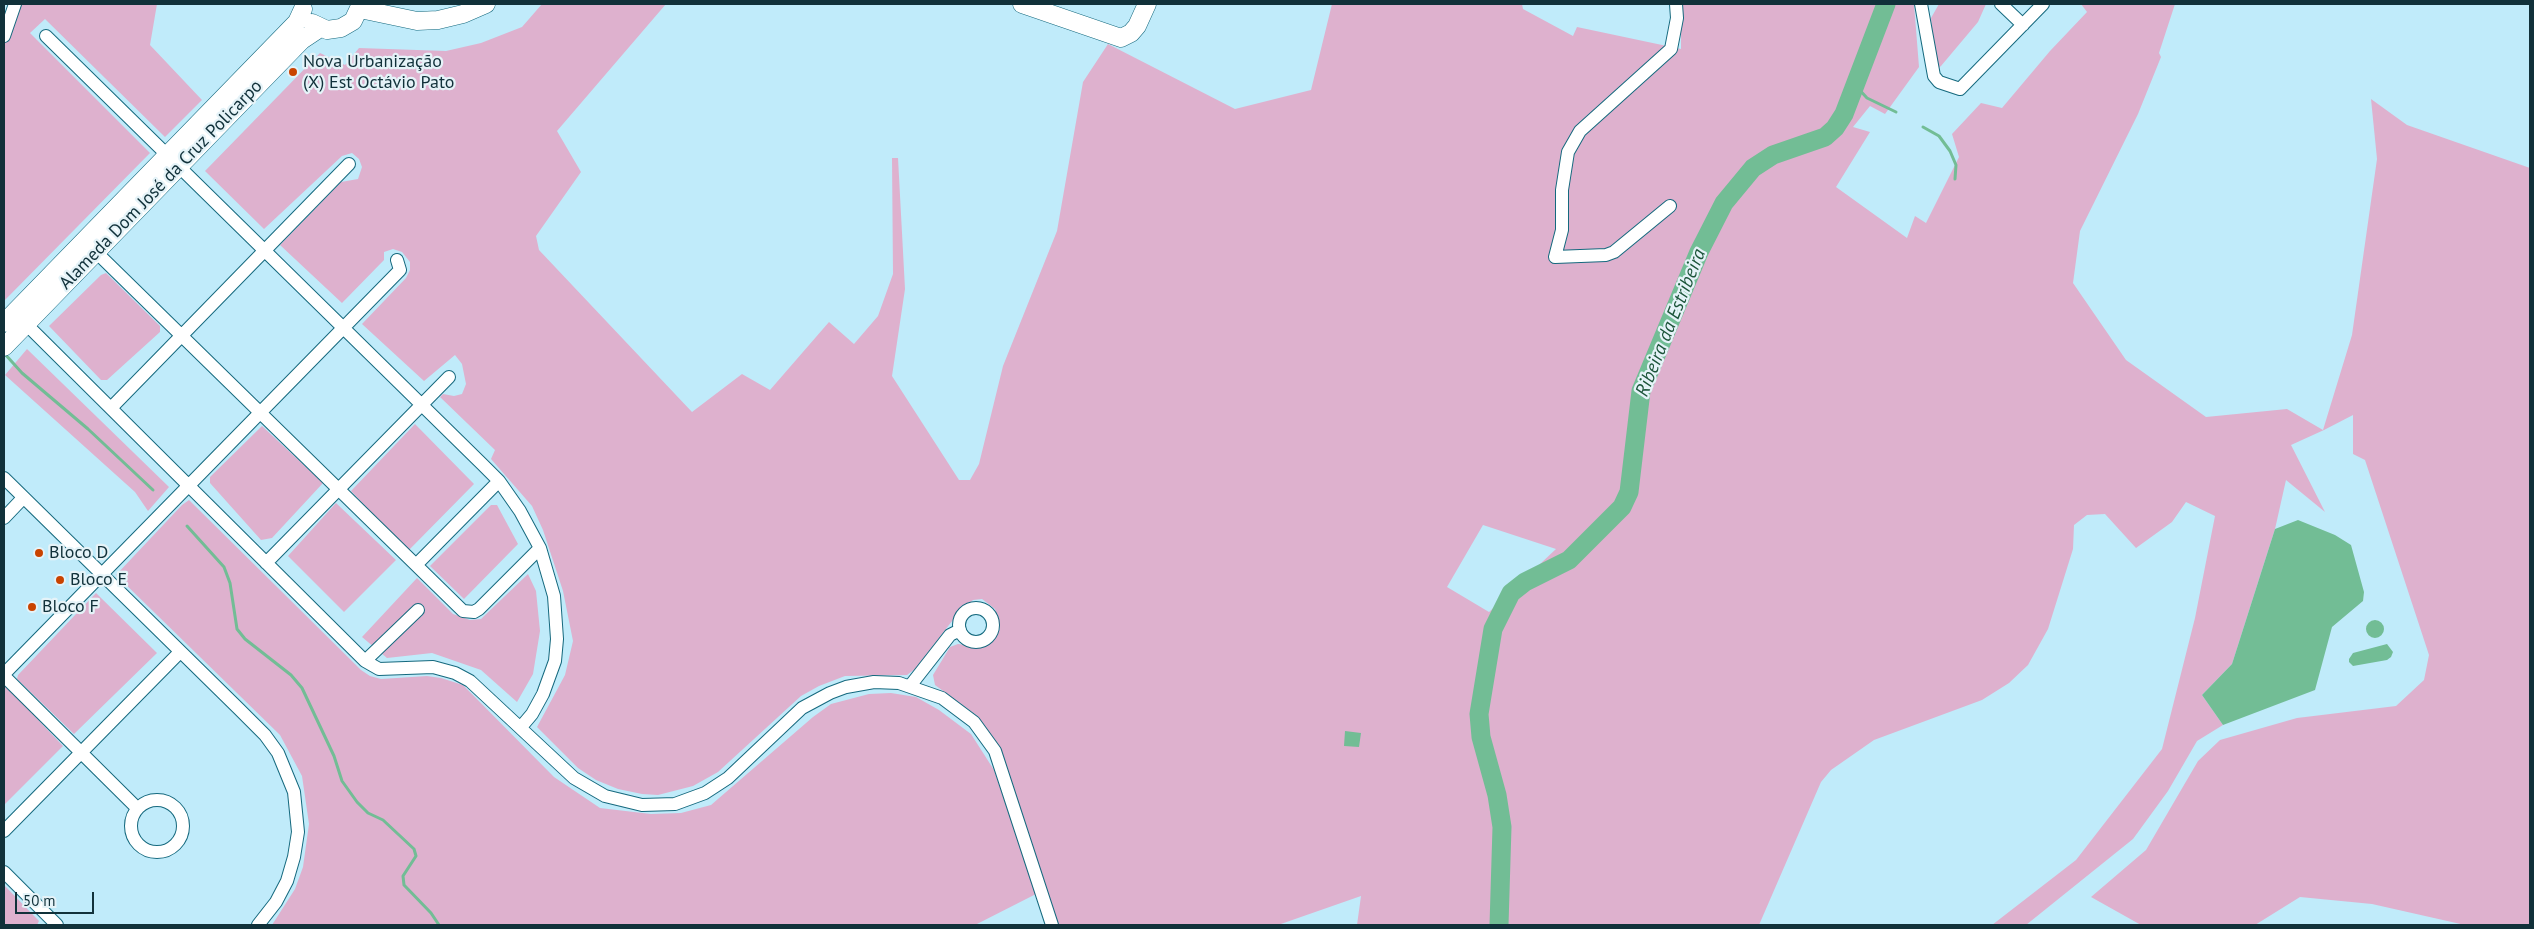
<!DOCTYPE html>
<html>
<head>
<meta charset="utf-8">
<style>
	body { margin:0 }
	#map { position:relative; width:2534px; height:929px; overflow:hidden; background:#c0ebfa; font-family:"PT Sans",sans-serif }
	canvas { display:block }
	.frame { position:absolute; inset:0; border:5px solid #11313a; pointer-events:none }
	.scale { position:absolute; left:15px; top:892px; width:79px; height:22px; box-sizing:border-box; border:2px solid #11313a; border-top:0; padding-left:6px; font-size:15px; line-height:18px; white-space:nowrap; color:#11313a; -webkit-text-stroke:4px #e5f3f8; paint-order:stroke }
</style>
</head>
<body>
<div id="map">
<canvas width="2534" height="929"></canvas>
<div class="frame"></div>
<div class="scale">50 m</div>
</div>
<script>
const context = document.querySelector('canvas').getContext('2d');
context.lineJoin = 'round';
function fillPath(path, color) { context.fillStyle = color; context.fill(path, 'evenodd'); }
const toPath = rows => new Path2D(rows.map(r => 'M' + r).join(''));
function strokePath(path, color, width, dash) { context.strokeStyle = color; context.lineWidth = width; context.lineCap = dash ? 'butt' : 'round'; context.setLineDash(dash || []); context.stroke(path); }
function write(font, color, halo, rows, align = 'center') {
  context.font = font + ' "PT Sans",sans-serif'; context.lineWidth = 4.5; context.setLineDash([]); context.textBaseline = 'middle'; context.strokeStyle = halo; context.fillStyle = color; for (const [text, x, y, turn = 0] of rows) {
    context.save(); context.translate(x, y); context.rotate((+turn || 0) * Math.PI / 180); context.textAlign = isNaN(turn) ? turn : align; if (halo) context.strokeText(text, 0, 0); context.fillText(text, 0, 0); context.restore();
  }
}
fillPath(toPath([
	[19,4,157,4,150,45,202,100,165,137,45,19,30,33,150,153,4,301,4,46],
	[542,4,666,4,557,131,581,172,536,236,539,250,692,412,742,374,770,390,829,322,854,344,878,316,893,274,892,158,898,158,905,289,892,376,959,480,970,480,979,464,1003,366,1057,231,1083,82,1108,44,1235,109,1311,90,1332,4,1522,4,1523,9,1573,36,1577,27,1681,49,1681,4,1914,4,1919,67,1885,114,1870,106,1853,127,1870,132,1836,187,1907,238,1915,216,1926,223,1959,157,1952,134,1981,103,2002,108,2050,51,2087,12,2081,4,2175,4,2159,53,2161,57,2138,114,2080,231,2073,283,2126,360,2206,417,2287,409,2323,430,2352,335,2377,159,2371,99,2407,125,2530,168,2530,925,2465,925,2372,904,2300,897,2255,925,2141,925,2091,897,2146,850,2198,761,2220,740,2297,718,2396,706,2424,680,2429,655,2365,460,2353,454,2353,415,2324,430,2291,445,2325,512,2286,480,2275,529,2232,664,2202,695,2223,725,2197,741,2168,791,2133,839,2026,925,1992,925,2076,860,2162,749,2195,618,2215,516,2186,502,2172,522,2136,548,2105,514,2087,515,2074,525,2073,549,2048,629,2028,665,2009,683,1982,700,1874,740,1831,770,1821,782,1759,925,1357,925,1361,896,1278,925,1057,925,1001,749,976,715,935,685,933,675,950,647,958,644,983,647,992,641,1000,629,995,609,982,599,973,600,959,612,915,669,907,675,845,676,819,686,801,696,718,772,693,786,658,795,642,794,618,789,596,780,578,768,537,727,565,675,573,641,563,591,543,530,532,506,491,459,495,450,440,397,443,394,454,396,462,394,466,384,462,364,455,355,424,381,362,324,406,278,410,270,410,262,402,252,393,249,384,252,384,260,342,303,280,245,341,182,358,179,362,167,359,159,352,153,342,156,264,229,205,171,320,53,345,65,359,48,446,51,481,43,522,27],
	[1483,525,1556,549,1489,612,1447,587],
	[1939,4,1986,4,1978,22,1941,66,1936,70,1931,18],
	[106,273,160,326,160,332,107,380,101,380,49,326,101,275],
	[27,349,169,487,148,511,135,492,5,375],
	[415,424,474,484,408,551,351,491],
	[262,426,323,483,272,538,261,540,210,483,210,477],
	[189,500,361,670,370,676,381,679,427,676,441,678,463,685,554,777,600,808,651,814,681,813,711,805,813,717,831,704,869,694,891,693,916,697,939,710,971,734,994,770,1036,894,975,925,272,925,295,889,303,867,309,824,302,776,280,735,116,575,182,505],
	[336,503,396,560,344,612,288,556],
	[491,505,497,505,518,544,464,599,430,566],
	[528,574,536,591,540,631,533,674,517,702,481,670,432,653,387,658,362,637,417,578,453,614,470,620,481,619],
	[96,593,157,653,74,734,17,679,18,675],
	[6,686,63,746,4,805,4,689],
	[4,885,39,921,37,925,4,925]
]), '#deb1ce');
fillPath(toPath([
	[2298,520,2335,535,2351,545,2364,592,2363,601,2332,627,2315,690,2223,725,2202,695,2232,664,2275,529],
	'2366 629a9 9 0 1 1 18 0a9 9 0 1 1-18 0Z',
	[2387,644,2393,652,2391,657,2387,660,2353,666,2349,662,2349,659,2353,653],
	[1345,731,1361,733,1359,747,1344,746]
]), '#72bd95');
strokePath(toPath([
	[1855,85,1867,98,1896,112],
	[1923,127,1939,136,1950,151,1956,165,1955,179],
	[4,353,22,373,88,429,153,490],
	[187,526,224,567,230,583,237,629,245,639,291,675,302,688,334,756,342,781,357,802,368,813,383,820,414,849,416,856,403,876,404,885,431,913,439,925]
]), '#72bd95', 3);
strokePath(toPath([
	[1499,925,1502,827,1497,795,1481,737,1479,714,1493,629,1511,593,1525,582,1569,560,1622,507,1629,492,1641,391,1699,252,1724,203,1753,168,1773,155,1825,137,1835,128,1844,114,1886,4]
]), '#72bd95', 19);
const street = toPath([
	[1921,4,1934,76,1939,82,1960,89,2043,4],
	[2001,4,2023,25],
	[4,36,15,4],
	[46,36,483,465,499,481,520,511,540,548,554,596,557,639,555,661,543,694,532,714,521,727],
	[1670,206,1614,252,1606,255,1555,257,1562,230,1562,190,1568,152,1580,131,1671,49,1677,18,1676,4],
	[96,252,463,611,474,612,479,609,540,548],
	[26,324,365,661,379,669,433,667,455,673,470,681,574,778,605,796,642,805,675,804,705,793,728,778,802,708,830,693,846,687,874,682,899,683,942,698,974,722,995,751,1052,925],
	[111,408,349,164],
	[4,478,239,709,265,735,278,753,294,792,298,832,294,857,287,881,276,902,258,925],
	[4,518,23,498],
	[266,563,449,377],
	[416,565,499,481],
	'959 625a17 17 0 1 1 34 0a17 17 0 1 1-34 0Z',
	[365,661,418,610],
	[4,674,400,270,397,260],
	[4,676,137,808],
	[910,686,950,635,960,630],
	'131 826a26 26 0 1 1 52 0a26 26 0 1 1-52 0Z',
	[4,831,180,652],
	[4,872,57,925]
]);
const secondary = toPath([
	[1022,4,1121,38,1131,33,1137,26,1147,4],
	[360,9,417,21,438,20,463,14,486,4],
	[312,23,327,30,341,28,353,21,361,4],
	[4,323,297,22,303,9],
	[4,347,302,40,320,28]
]);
strokePath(street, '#15697e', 14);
strokePath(secondary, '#15697e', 19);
strokePath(street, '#fff', 12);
strokePath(secondary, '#fff', 18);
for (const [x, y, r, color] of [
	[293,72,5,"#c94300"],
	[39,553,5,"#c94300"],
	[60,580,5,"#c94300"],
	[32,607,5,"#c94300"]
]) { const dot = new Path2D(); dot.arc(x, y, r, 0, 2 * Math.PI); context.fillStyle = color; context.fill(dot); strokePath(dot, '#e5f3f8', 2); }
write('18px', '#11313a', '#e5f3f8', [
	["Nova Urbanização",303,62],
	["(X) Est Octávio Pato",303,83],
	["Bloco D",49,553],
	["Bloco E",70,580],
	["Bloco F",42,607]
], 'left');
write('18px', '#11313a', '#e5f3f8', [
	["Alameda Dom José da Cruz Policarpo",161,185,-46]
]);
write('italic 19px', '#1d553a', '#e5f3f8', [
	["Ribeira da Estribeira",1671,323,-68]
]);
</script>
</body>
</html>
